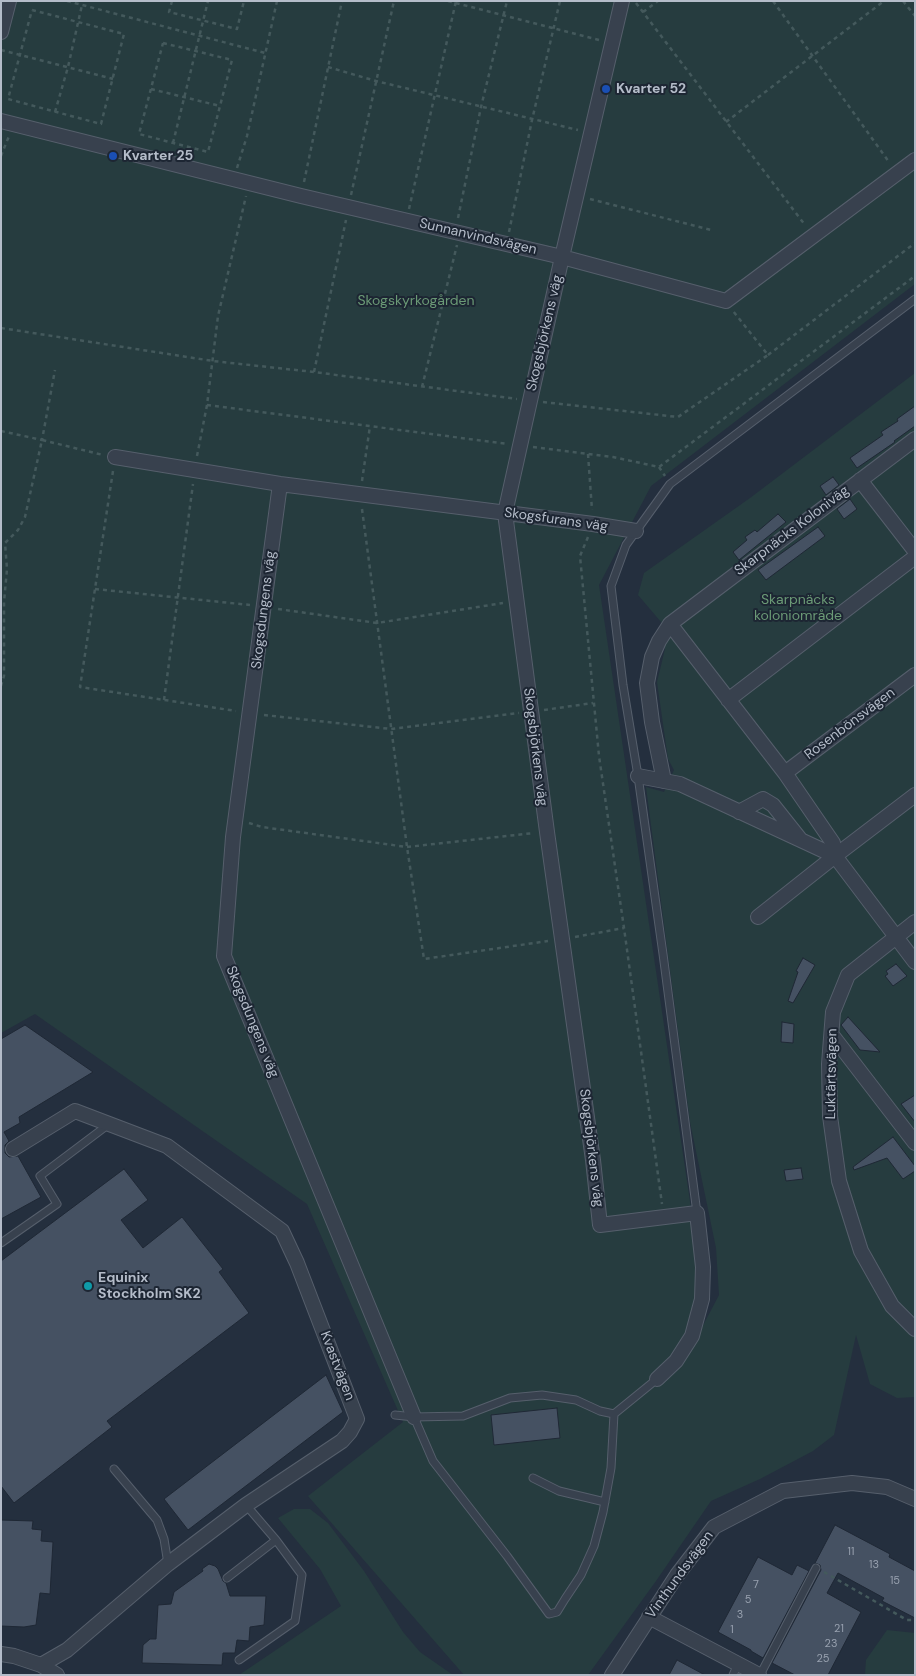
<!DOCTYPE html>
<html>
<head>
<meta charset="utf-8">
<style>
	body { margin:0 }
	#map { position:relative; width:916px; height:1676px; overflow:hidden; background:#242f3e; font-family:"DM Sans",sans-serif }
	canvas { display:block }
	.frame { position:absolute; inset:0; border:2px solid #b4bcc9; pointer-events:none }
</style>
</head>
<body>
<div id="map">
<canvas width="916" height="1676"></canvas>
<div class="frame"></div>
</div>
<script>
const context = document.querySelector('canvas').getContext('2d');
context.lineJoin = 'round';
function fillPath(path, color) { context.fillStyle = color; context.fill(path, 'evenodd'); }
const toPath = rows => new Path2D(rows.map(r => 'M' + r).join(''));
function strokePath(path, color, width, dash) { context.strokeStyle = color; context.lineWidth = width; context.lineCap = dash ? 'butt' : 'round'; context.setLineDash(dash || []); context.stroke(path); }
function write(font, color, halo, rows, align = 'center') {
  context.font = font + ' "DM Sans",sans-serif'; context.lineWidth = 4; context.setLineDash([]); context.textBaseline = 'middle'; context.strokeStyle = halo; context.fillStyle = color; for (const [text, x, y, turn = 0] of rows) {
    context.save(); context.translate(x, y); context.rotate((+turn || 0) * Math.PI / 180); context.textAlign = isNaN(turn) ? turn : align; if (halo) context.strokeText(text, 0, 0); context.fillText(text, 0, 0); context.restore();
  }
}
fillPath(toPath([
	[1,1,915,1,915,284,651,486,599,585,706,1310,698,1335,719,1295,716,1248,690,1122,646,787,664,792,674,770,668,759,657,682,665,649,661,622,638,595,644,573,750,498,915,373,915,1397,897,1398,870,1384,856,1335,834,1435,813,1451,760,1479,711,1501,656,1581,588,1675,464,1675,308,1496,403,1422,307,1204,35,1014,1,1033],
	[294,1509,310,1509,328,1523,364,1571,403,1632,420,1652,453,1675,239,1675,341,1606,320,1569,278,1518],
	[887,1630,915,1633,915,1675,865,1675,866,1660]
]), '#263c3f');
const building = toPath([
	[915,406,915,426,894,441,895,442,857,468,850,458,883,435,881,432,898,421,897,419,915,406],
	[833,477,839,485,826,495,820,486,833,477],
	[850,499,857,509,844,519,837,509,850,499],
	[778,514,786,522,739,560,733,552,747,540,745,537,755,530,757,532,778,514],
	[818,527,825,536,766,580,758,570,818,527],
	[803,958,815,965,793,1003,788,1001,798,972,796,971,803,958],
	[896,964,907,976,893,986,885,976,888,974,886,971,896,964],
	[848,1017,880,1052,860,1050,841,1025,848,1017],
	[782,1022,794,1024,793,1043,781,1042,782,1022],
	[25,1025,93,1072,19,1117,20,1123,4,1132,9,1141,5,1145,5,1153,9,1157,18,1156,41,1197,1,1219,1,1039,25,1025],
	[915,1095,915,1122,901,1104,915,1095],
	[893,1137,915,1166,915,1171,903,1179,887,1158,854,1170,853,1167,893,1137],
	[801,1168,803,1179,786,1181,784,1170,801,1168],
	[124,1169,148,1200,121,1220,143,1248,182,1217,223,1269,219,1272,249,1313,107,1421,112,1427,14,1503,1,1486,1,1261,124,1169],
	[326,1375,343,1412,188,1530,164,1499,326,1375],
	[557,1408,560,1438,494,1445,491,1415,557,1408],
	[1,1520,33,1521,32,1529,42,1530,41,1541,53,1542,50,1594,40,1593,36,1625,24,1627,1,1626,1,1520],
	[835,1525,890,1554,889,1557,915,1571,915,1618,882,1601,884,1598,838,1573,827,1593,861,1612,828,1675,795,1675,772,1663,821,1570,820,1565,815,1563,835,1525],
	[758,1557,792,1575,797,1565,809,1571,763,1658,751,1651,751,1650,718,1632,758,1557],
	[209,1564,215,1566,218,1569,223,1581,226,1583,230,1596,266,1596,264,1625,250,1627,249,1641,237,1640,235,1653,223,1653,222,1665,142,1663,143,1645,150,1639,156,1639,158,1605,171,1604,174,1592,203,1571,202,1569,209,1564],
	[677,1660,705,1675,669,1675,677,1660]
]);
fillPath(building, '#455162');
strokePath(building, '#1f2835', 1);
const lane = toPath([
	[697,1213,663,954,638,776,623,685,611,586,626,545,670,484,915,299],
	[1,1243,57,1204,40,1176,109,1124],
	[395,1415,414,1417,463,1416,510,1398,542,1395,576,1400,600,1411,614,1414,657,1379],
	[414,1417,433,1461,507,1556,549,1614,557,1612,565,1599,581,1575,594,1546,603,1512,611,1468,614,1414],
	[114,1469,157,1520,164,1539,168,1564],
	[533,1478,559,1491,605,1502],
	[227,1578,276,1540,246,1505],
	[239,1660,295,1621,302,1575,276,1540],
	[733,1675,738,1664],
	[760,1675,816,1568]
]);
const street = toPath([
	[622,1,562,257,505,513,547,832,593,1160,600,1225,697,1213,703,1267,702,1299,692,1336,676,1361,657,1379],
	[1,32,9,1],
	[1,121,301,196,562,257,726,301,915,160],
	[915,439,670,624,785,773,833,843,835,856,915,962],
	[115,457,280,484,593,524,636,531],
	[860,480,915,551],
	[280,484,233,837,224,956,414,1417],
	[728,700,915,557],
	[785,773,915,675],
	[638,776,680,784,835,856,915,795],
	[664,781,652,722,647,683,652,657,659,641,670,624],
	[739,812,763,799,773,805,800,839],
	[758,917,835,856],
	[915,922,848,975,833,1012,829,1064,830,1116,839,1181,861,1251,892,1306,915,1329],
	[832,1035,915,1143],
	[13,1149,75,1111,167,1146,282,1231,297,1263,357,1419,350,1432,342,1441,246,1505,168,1564,67,1650,41,1665],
	[649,1617,759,1675],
	[1,1654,14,1656,41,1665,57,1675],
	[612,1675,677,1575,714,1527,783,1491,852,1483,887,1487,915,1499]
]);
strokePath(lane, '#565f6c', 9);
strokePath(street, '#565f6c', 16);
strokePath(toPath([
	[67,1,265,53],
	[172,1,169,12,237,29,244,1],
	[448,1,599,40],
	[773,1,889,162],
	[903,1,915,16],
	[636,3,805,225],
	[32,10,124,34,101,124,8,99,32,10],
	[643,12,658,1],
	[163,43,232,60,208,152,139,134,163,43],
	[1,50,113,79],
	[328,67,376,81,578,130],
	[151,89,220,106],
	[55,112,68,67,82,5],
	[726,122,884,1],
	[173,143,208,1],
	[1,156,9,136],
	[237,168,247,136,277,1],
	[304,182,342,1],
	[351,195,394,1],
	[590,199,711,230],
	[409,209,456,1],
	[458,218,481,107,507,1],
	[509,232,532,120,560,1],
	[1,328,213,361,314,372,517,399],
	[768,355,915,243],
	[314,372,346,220],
	[422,387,457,245],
	[543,402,678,417,768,355,733,311],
	[207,405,508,444],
	[1,431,42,440,55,370],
	[533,447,613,457,659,467,915,276],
	[588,454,592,510],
	[197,456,207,405,218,316,246,196],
	[659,467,665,476],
	[113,471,80,687,236,711],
	[362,481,370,426],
	[362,509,407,847,424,959,548,941],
	[588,537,580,556,599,756,624,928,662,1204],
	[95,589,250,605],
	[278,609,377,623,503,603],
	[1,686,4,676,4,602,7,569,5,543,18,530,25,517,42,440,103,455],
	[164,700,193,484],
	[544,710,593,703],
	[264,715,391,729,519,713],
	[249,823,262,827,407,847,534,833],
	[575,937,624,928],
	[824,1572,907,1620,915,1620]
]), '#44595c', 2.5, [4, 4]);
strokePath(lane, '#38414e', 7);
strokePath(street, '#38414e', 14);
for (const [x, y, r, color] of [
	[606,89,5,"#1a4fb4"],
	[113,156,5,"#1a4fb4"],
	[88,1286,5,"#0f9aa8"]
]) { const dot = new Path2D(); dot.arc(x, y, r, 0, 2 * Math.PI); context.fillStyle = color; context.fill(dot); strokePath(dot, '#1d2633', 2); }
write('11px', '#98a1af', null, [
	["11",851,1552],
	["13",874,1565],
	["15",895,1581],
	["7",756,1585],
	["5",748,1600],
	["3",740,1615],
	["21",839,1629],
	["1",732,1630],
	["23",831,1644],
	["25",823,1659]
]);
write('bold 14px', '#b4bcc9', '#1d2633', [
	["Kvarter 52",616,89],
	["Kvarter 25",123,156],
	["Equinix",98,1278],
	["Stockholm SK2",98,1294]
], 'left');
write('14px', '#b4bcc9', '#1d2633', [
	["Sunnanvindsvägen",478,237,13],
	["Skogsbjörkens väg",545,333,-77],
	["Skogsfurans väg",556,520,8],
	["Skarpnäcks Koloniväg",792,531,-37],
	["Skogsdungens väg",264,610,-83],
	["Rosenbönsvägen",850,724,-37],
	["Skogsbjörkens väg",535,747,83],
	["Skogsdungens väg",252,1022,68],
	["Luktärtsvägen",832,1074,-89],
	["Skogsbjörkens väg",591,1148,83],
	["Kvastvägen",337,1366,69],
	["Vinthundsvägen",680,1575,-54]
]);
write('14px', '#6b9a76', '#1d2633', [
	["Skogskyrkogården",416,301],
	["Skarpnäcks",798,600],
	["koloniområde",798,616]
]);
</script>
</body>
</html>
